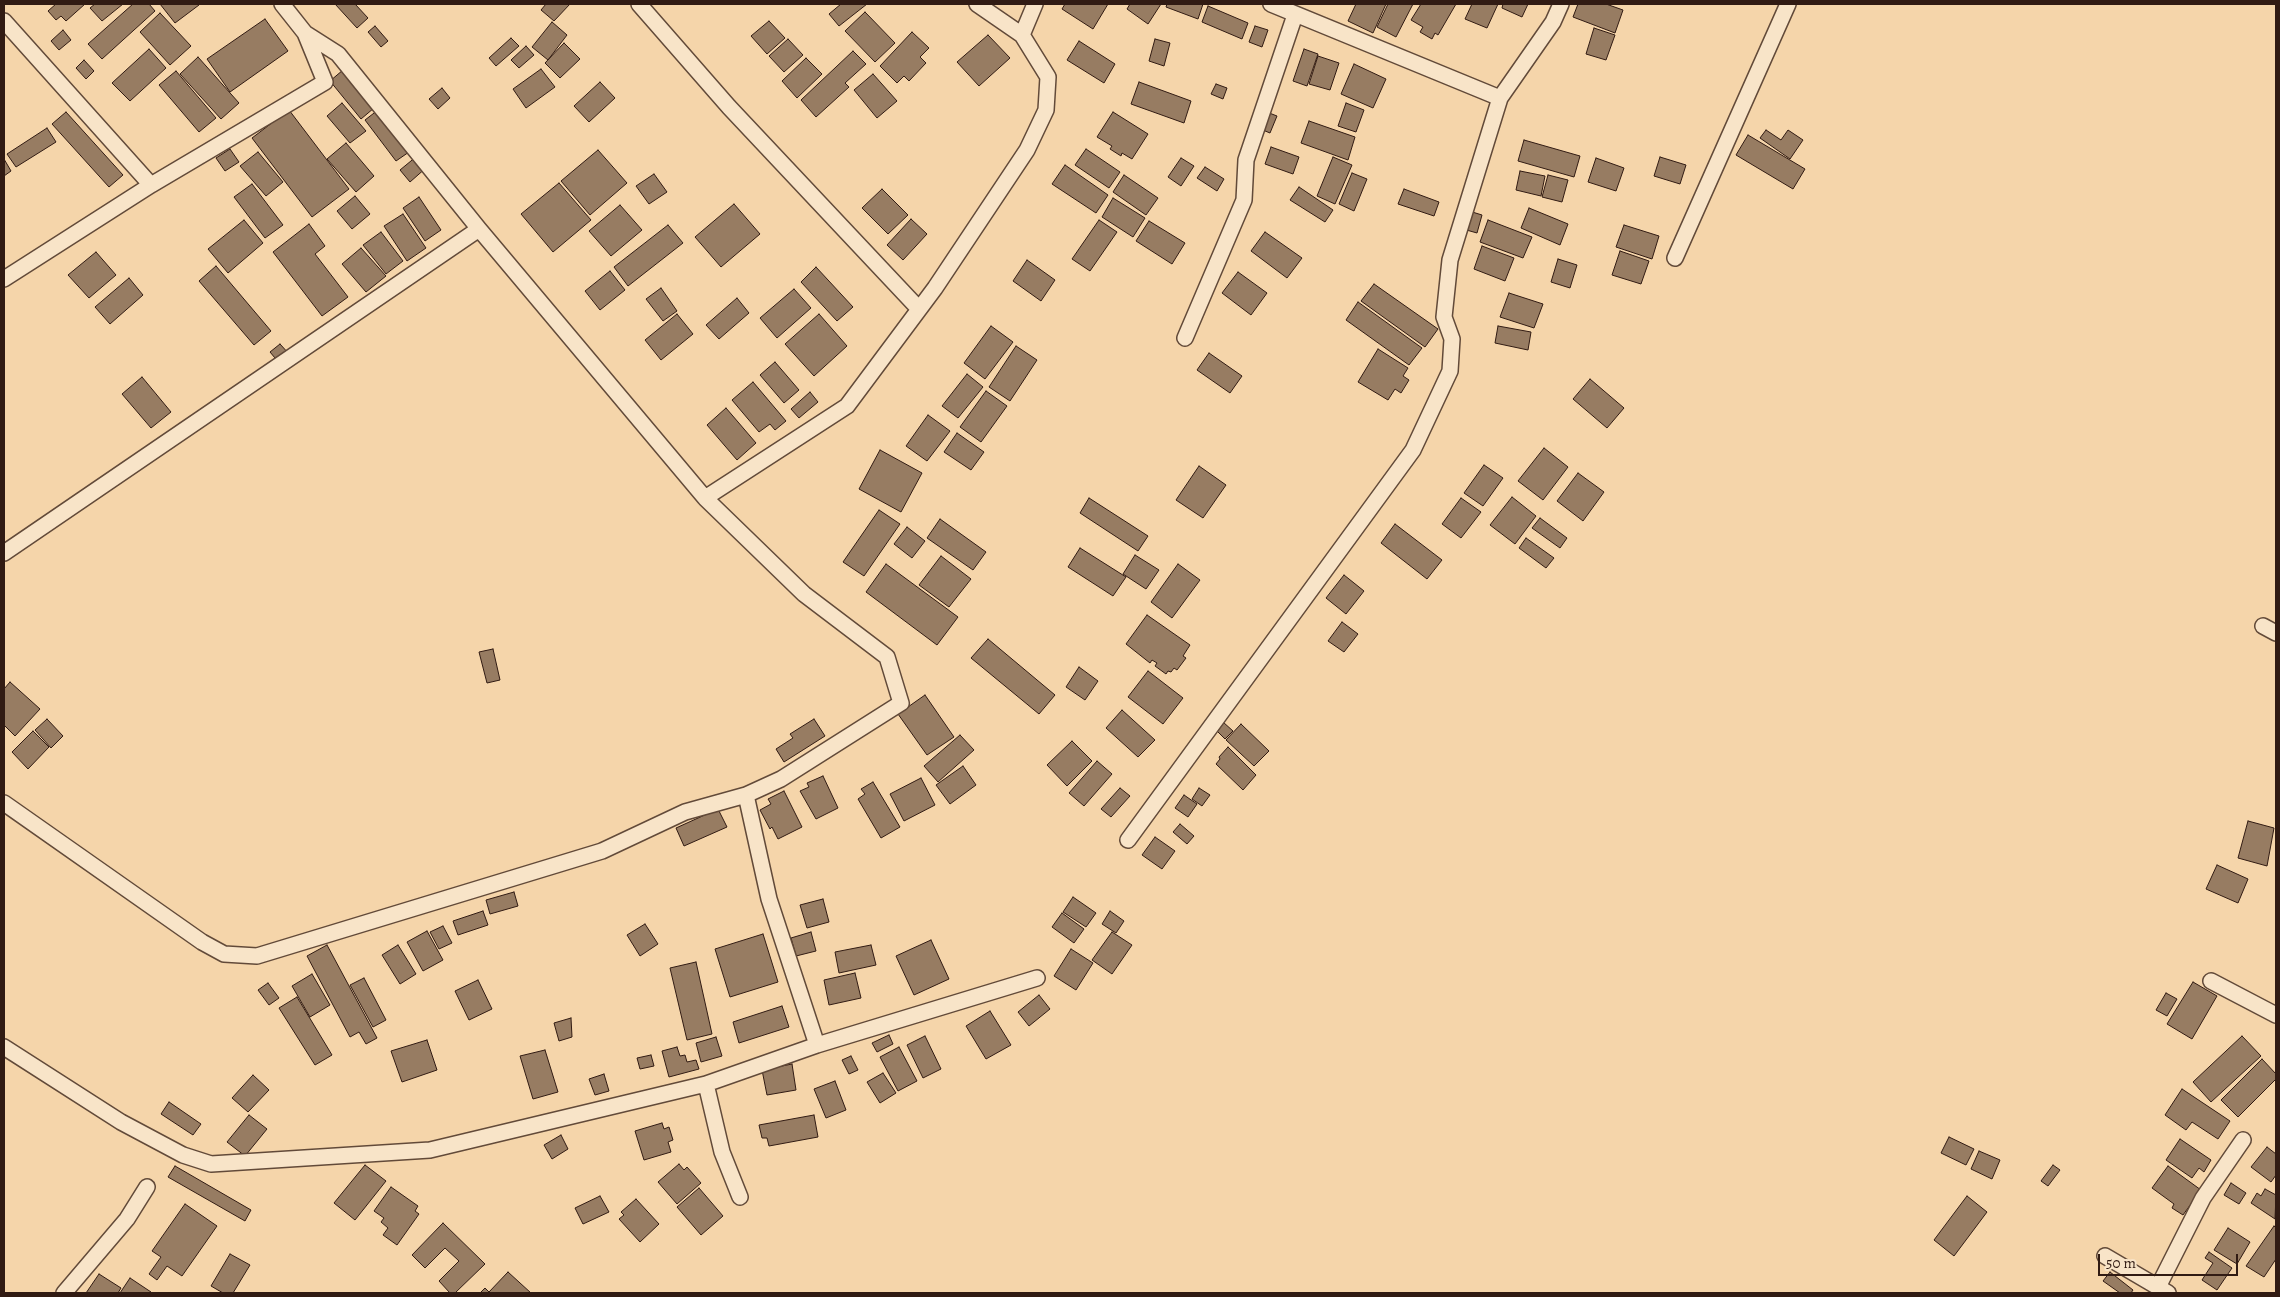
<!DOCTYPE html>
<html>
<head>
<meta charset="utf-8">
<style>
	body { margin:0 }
	#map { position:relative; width:2280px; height:1297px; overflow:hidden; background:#f5d5aa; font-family:Alegreya,serif }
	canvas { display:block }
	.frame { position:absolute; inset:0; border:5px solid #311b13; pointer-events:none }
	.scale { position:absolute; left:2098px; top:1254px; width:140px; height:22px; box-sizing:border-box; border:2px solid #311b13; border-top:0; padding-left:6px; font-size:15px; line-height:18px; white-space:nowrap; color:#311b13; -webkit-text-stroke:4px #f8e4c8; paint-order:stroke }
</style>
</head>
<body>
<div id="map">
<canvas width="2280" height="1297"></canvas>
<div class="frame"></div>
<div class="scale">50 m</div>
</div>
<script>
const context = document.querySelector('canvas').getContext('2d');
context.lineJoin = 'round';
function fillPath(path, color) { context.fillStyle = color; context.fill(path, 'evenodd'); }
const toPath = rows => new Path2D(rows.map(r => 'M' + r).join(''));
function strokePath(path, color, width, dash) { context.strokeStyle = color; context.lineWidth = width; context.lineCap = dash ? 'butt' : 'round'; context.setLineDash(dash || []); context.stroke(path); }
const building = toPath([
	[56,4,85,4,66,21,61,16,56,20,48,11,56,4],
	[95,4,123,4,102,21,90,8,95,4],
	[133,4,149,4,155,11,102,59,88,44,133,4],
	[160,4,198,4,199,5,175,23,160,4],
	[335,4,355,4,368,18,357,28,335,4],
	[546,4,570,4,554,21,541,10,546,4],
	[841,4,867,4,839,26,829,14,841,4],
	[1065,4,1108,4,1093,29,1062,9,1065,4],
	[1130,4,1161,4,1148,24,1127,9,1130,4],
	[1167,4,1203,4,1198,19,1166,7,1167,4],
	[1356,4,1386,4,1373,33,1348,21,1356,4],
	[1388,4,1413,4,1396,37,1377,27,1388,4],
	[1421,4,1456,4,1438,35,1435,33,1432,39,1420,32,1423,27,1411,20,1421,4],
	[1472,4,1498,4,1487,28,1465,19,1472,4],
	[1503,4,1528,4,1522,17,1502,8,1503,4],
	[1578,4,1606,4,1623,10,1615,33,1573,17,1578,4],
	[1208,6,1248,23,1242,39,1202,22,1208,6],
	[865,12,895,43,875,62,845,31,865,12],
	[160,13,191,46,170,65,140,32,160,13],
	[265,19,288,51,230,92,207,59,265,19],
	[769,21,785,38,767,54,751,36,769,21],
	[552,22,567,35,548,60,532,47,552,22],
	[375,26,388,41,381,47,368,32,375,26],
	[1255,26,1268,30,1262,47,1249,42,1255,26],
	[1594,28,1615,35,1606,60,1586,54,1594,28],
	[63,30,71,40,59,50,51,41,63,30],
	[912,32,929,48,920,57,926,63,909,81,904,76,897,83,880,66,912,32],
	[988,35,1010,58,979,86,957,62,988,35],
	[511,38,519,46,496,66,489,58,511,38],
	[788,39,803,55,784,72,769,56,788,39],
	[1155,39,1170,43,1164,66,1149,61,1155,39],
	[1079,41,1115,64,1104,83,1067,60,1079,41],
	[564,43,580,59,560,78,545,63,564,43],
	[526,46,534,55,519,68,511,60,526,46],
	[149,49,166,68,130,101,112,83,149,49],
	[1304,49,1318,54,1307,86,1293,81,1304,49],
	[853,51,866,64,845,83,849,87,816,117,801,100,853,51],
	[1318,56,1339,63,1330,90,1309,84,1318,56],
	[198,57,239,103,221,119,180,74,198,57],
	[806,58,822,74,797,98,782,81,806,58],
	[84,60,94,71,86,79,76,68,84,60],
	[1354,64,1386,79,1373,108,1341,94,1354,64],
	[541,69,555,87,526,108,513,89,541,69],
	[343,70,374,108,361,119,330,81,343,70],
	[176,71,216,118,199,132,159,85,176,71],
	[873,74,897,101,877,118,854,90,873,74],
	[600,82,615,98,589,122,574,106,600,82],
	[1139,82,1191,101,1184,123,1131,104,1139,82],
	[1216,84,1227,88,1223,99,1211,94,1216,84],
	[442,88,450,98,438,109,429,99,442,88],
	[342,103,366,131,350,143,327,116,342,103],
	[1346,103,1364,110,1356,132,1338,126,1346,103],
	[289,110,349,189,312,217,252,138,289,110],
	[378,110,409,152,396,161,365,120,378,110],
	[1264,111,1277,116,1270,133,1258,128,1264,111],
	[66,112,123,175,109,187,52,124,66,112],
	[1113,112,1148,134,1132,159,1122,153,1121,156,1110,149,1112,146,1097,137,1113,112],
	[1309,121,1355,137,1348,160,1301,143,1309,121],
	[47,128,56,142,16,167,7,154,47,128],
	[1766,130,1781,140,1788,130,1803,140,1790,159,1760,138,1766,130],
	[1748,135,1805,169,1793,189,1736,155,1748,135],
	[1524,140,1580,156,1574,177,1518,161,1524,140],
	[346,143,374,176,356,192,327,159,346,143],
	[1271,147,1299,157,1293,174,1265,164,1271,147],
	[230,149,239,162,225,171,216,158,230,149],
	[1086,149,1120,172,1109,188,1075,165,1086,149],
	[598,150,627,183,590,215,561,181,598,150],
	[258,152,283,182,266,196,240,166,258,152],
	[417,156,427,167,410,182,400,170,417,156],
	[1333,157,1352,165,1335,204,1317,196,1333,157],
	[1660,157,1686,165,1680,184,1654,176,1660,157],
	[1181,158,1194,166,1181,186,1168,177,1181,158],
	[1596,158,1624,168,1616,191,1588,182,1596,158],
	[4,159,11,171,4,176,4,159],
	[1065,165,1108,195,1096,213,1052,184,1065,165],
	[1205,167,1224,179,1217,191,1197,178,1205,167],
	[1520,171,1545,176,1541,196,1516,190,1520,171],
	[1352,173,1367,179,1354,211,1339,204,1352,173],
	[654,174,667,192,649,204,636,186,654,174],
	[1124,175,1158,198,1146,215,1113,192,1124,175],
	[1548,175,1568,180,1562,202,1542,197,1548,175],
	[559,183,591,220,553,252,521,214,559,183],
	[252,184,283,225,265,238,234,197,252,184],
	[1299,187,1333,210,1325,222,1290,200,1299,187],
	[882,189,908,215,888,234,862,208,882,189],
	[1404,189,1439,202,1434,216,1398,204,1404,189],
	[355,196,370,214,352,229,337,211,355,196],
	[419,197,441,230,425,241,403,208,419,197],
	[1113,198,1145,218,1133,237,1102,217,1113,198],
	[734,204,760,234,721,267,695,237,734,204],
	[620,205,642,230,611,256,589,231,620,205],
	[1529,208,1568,224,1560,245,1521,228,1529,208],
	[1469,211,1482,215,1477,233,1463,229,1469,211],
	[403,214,426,248,407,261,384,226,403,214],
	[911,219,927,234,903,260,887,245,911,219],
	[244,220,263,243,228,273,208,249,244,220],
	[1099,220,1117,232,1090,271,1072,259,1099,220],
	[1488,220,1532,237,1523,258,1480,242,1488,220],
	[1149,221,1185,243,1172,264,1136,241,1149,221],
	[309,224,325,246,315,254,348,297,322,316,273,252,309,224],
	[668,225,683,243,628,286,614,267,668,225],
	[1624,225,1659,236,1652,259,1616,247,1624,225],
	[381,232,403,261,386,274,363,245,381,232],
	[1265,232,1302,258,1287,278,1251,251,1265,232],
	[1482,246,1514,258,1505,281,1474,269,1482,246],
	[361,248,386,276,366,292,342,264,361,248],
	[1620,251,1649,261,1641,284,1612,275,1620,251],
	[96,252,116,275,89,298,68,275,96,252],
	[1558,259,1577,265,1570,288,1551,282,1558,259],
	[1027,260,1055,280,1041,301,1013,281,1027,260],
	[216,266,271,331,254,345,199,281,216,266],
	[816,267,853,307,837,321,801,282,816,267],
	[610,271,625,290,600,310,585,291,610,271],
	[1238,272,1267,293,1251,315,1222,293,1238,272],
	[129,278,143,295,110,324,95,307,129,278],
	[1374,284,1438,329,1425,347,1361,301,1374,284],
	[661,288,677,311,663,321,646,299,661,288],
	[794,289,811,308,777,338,760,318,794,289],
	[1509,293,1543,304,1534,328,1500,317,1509,293],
	[737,298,749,313,719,339,706,325,737,298],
	[1358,302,1422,348,1409,365,1346,320,1358,302],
	[677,314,693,334,661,360,645,340,677,314],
	[819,314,847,346,814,376,785,344,819,314],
	[991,326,1013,342,985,379,964,363,991,326],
	[1498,326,1531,332,1528,350,1495,343,1498,326],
	[280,344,290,355,280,364,270,352,280,344],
	[1016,346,1037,360,1010,401,989,387,1016,346],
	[1378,349,1408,368,1403,376,1409,380,1401,393,1395,389,1388,400,1358,382,1378,349],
	[1209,353,1242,376,1230,393,1197,370,1209,353],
	[775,362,799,390,784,403,760,375,775,362],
	[967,374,983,387,958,418,942,406,967,374],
	[142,377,171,412,151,428,122,394,142,377],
	[1590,379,1624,408,1607,428,1573,399,1590,379],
	[753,382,786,421,775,430,770,424,759,432,732,400,753,382],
	[986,391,1007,406,981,442,960,427,986,391],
	[810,392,818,402,799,418,791,409,810,392],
	[726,408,756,443,737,460,707,425,726,408],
	[928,415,950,431,927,461,906,446,928,415],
	[957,433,984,452,971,470,944,452,957,433],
	[1544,448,1568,467,1543,500,1518,481,1544,448],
	[880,450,922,473,901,512,859,489,880,450],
	[1484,465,1503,478,1483,506,1464,493,1484,465],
	[1199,466,1226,485,1203,518,1176,500,1199,466],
	[1578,473,1604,492,1583,521,1557,501,1578,473],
	[1512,497,1536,516,1515,544,1490,525,1512,497],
	[1089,498,1148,536,1138,551,1080,513,1089,498],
	[1461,498,1481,512,1461,538,1442,524,1461,498],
	[879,510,900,524,864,576,843,562,879,510],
	[1540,518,1567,538,1560,548,1532,528,1540,518],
	[940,519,986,552,973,570,927,538,940,519],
	[1395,524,1442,560,1427,579,1381,543,1395,524],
	[907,527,925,541,912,558,894,544,907,527],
	[1526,538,1554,558,1546,568,1519,548,1526,538],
	[1080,548,1126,577,1113,596,1068,567,1080,548],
	[1135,555,1159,570,1146,589,1123,574,1135,555],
	[941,556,971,579,949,607,919,585,941,556],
	[886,564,958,617,937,645,866,592,886,564],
	[1178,564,1200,580,1172,618,1151,602,1178,564],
	[1344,575,1364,591,1346,614,1326,598,1344,575],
	[1147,615,1190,645,1183,656,1186,658,1177,670,1174,668,1171,672,1168,671,1166,674,1155,666,1157,663,1152,660,1150,663,1126,644,1147,615],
	[1342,622,1358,634,1344,652,1328,641,1342,622],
	[988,639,1055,695,1039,714,971,658,988,639],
	[493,649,500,680,487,683,479,652,493,649],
	[1079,667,1098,681,1085,700,1066,687,1079,667],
	[1148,671,1183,698,1163,724,1128,697,1148,671],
	[10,682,40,709,15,736,4,725,4,689,10,682],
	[925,695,954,737,927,755,898,714,925,695],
	[1122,710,1155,740,1138,757,1106,728,1122,710],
	[47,719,63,736,51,748,35,730,47,719],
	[814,719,825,736,784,762,776,749,793,738,790,734,814,719],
	[1223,722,1233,731,1225,739,1216,730,1223,722],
	[1241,724,1269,751,1254,766,1226,740,1241,724],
	[33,731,49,747,28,769,12,752,33,731],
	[960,735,974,750,938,782,924,766,960,735],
	[1072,741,1092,761,1067,786,1047,765,1072,741],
	[1228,747,1256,775,1243,790,1216,764,1220,759,1219,757,1228,747],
	[1097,761,1112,774,1084,806,1069,793,1097,761],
	[963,766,976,785,950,804,936,785,963,766],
	[823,776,838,808,816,819,800,791,809,787,807,783,823,776],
	[921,778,935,805,904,821,890,794,921,778],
	[873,782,900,827,881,838,858,799,865,794,861,789,873,782],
	[1120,788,1130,796,1111,817,1101,809,1120,788],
	[1199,788,1210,795,1202,806,1192,799,1199,788],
	[784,791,802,827,778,839,772,827,770,829,760,810,771,804,768,799,784,791],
	[1184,795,1197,804,1188,817,1175,808,1184,795],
	[718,809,727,827,684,846,676,828,718,809],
	[2248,821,2274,828,2267,866,2238,858,2248,821],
	[1180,824,1194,836,1187,844,1173,832,1180,824],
	[1155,837,1175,851,1162,869,1142,855,1155,837],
	[2217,865,2248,879,2238,903,2206,889,2217,865],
	[514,892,518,906,490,914,486,900,514,892],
	[1073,897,1096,913,1086,927,1063,912,1073,897],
	[823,899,829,922,807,928,800,905,823,899],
	[483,911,488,925,458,935,453,921,483,911],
	[1110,911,1124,921,1116,933,1102,924,1110,911],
	[1062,913,1084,929,1074,943,1052,927,1062,913],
	[645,924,658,944,640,956,627,935,645,924],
	[443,926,452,943,439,949,430,932,443,926],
	[427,931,443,960,423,971,407,942,427,931],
	[811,932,816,951,796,956,791,938,811,932],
	[1112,932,1132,945,1112,974,1092,960,1112,932],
	[763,934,778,982,730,997,715,949,763,934],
	[931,940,949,979,914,995,896,956,931,940],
	[327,945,377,1038,366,1044,359,1032,350,1037,307,956,327,945],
	[398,945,416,974,400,984,382,955,398,945],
	[871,945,876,965,839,973,835,952,871,945],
	[1071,949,1093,963,1076,990,1054,976,1071,949],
	[696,962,712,1034,687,1040,670,968,696,962],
	[855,973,861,998,829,1005,824,980,855,973],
	[312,974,330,1005,310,1017,292,986,312,974],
	[364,978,386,1020,373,1027,350,985,364,978],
	[478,980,492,1009,469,1020,455,991,478,980],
	[2193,982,2217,996,2192,1039,2167,1024,2193,982],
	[268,983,279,998,269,1005,258,990,268,983],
	[2166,993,2177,999,2167,1016,2156,1010,2166,993],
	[1039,995,1050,1009,1029,1026,1018,1012,1039,995],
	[297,997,332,1055,315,1065,279,1008,297,997],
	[782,1006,789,1027,739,1043,733,1022,782,1006],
	[990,1011,1011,1045,986,1059,966,1026,990,1011],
	[571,1018,572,1037,559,1041,554,1023,571,1018],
	[889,1035,893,1044,877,1052,872,1043,889,1035],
	[925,1036,941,1069,923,1078,907,1045,925,1036],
	[2242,1036,2261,1056,2211,1102,2193,1082,2242,1036],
	[716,1037,722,1056,701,1062,696,1043,716,1037],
	[427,1040,437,1070,402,1082,391,1051,427,1040],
	[677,1047,680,1056,685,1055,687,1062,696,1060,699,1069,669,1077,662,1051,677,1047],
	[899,1047,917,1081,898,1091,880,1057,899,1047],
	[545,1050,558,1092,533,1099,520,1056,545,1050],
	[651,1055,654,1066,640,1069,637,1058,651,1055],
	[851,1056,858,1070,849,1074,842,1060,851,1056],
	[2262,1059,2276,1074,2276,1079,2238,1117,2221,1100,2262,1059],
	[792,1064,796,1090,767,1095,762,1070,792,1064],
	[883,1073,896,1093,880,1103,867,1082,883,1073],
	[604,1074,609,1091,595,1095,589,1079,604,1074],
	[253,1075,269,1090,248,1112,232,1098,253,1075],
	[835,1081,846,1110,826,1118,814,1089,835,1081],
	[2182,1089,2230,1121,2218,1139,2192,1122,2186,1130,2165,1115,2182,1089],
	[169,1102,201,1124,193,1135,161,1114,169,1102],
	[249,1115,267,1129,245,1156,227,1142,249,1115],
	[814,1115,818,1137,769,1146,767,1138,762,1138,759,1125,814,1115],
	[662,1123,664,1129,669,1127,673,1140,668,1142,671,1152,644,1160,635,1131,662,1123],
	[561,1135,568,1149,552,1159,544,1145,561,1135],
	[1949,1137,1974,1149,1966,1165,1941,1153,1949,1137],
	[2180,1139,2211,1160,2204,1172,2199,1168,2192,1178,2166,1160,2180,1139],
	[2267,1147,2276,1154,2276,1175,2271,1182,2251,1167,2267,1147],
	[1979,1151,2000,1160,1992,1179,1971,1169,1979,1151],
	[679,1164,684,1170,687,1167,701,1183,677,1204,658,1182,679,1164],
	[365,1165,386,1181,355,1220,334,1203,365,1165],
	[2053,1165,2060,1170,2048,1186,2041,1181,2053,1165],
	[175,1166,251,1210,245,1221,168,1177,175,1166],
	[2168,1166,2201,1190,2183,1215,2172,1208,2174,1204,2152,1188,2168,1166],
	[2231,1183,2246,1193,2239,1204,2224,1195,2231,1183],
	[391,1187,418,1206,415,1211,419,1214,397,1245,383,1235,388,1228,381,1222,384,1218,374,1211,391,1187],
	[699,1188,723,1216,701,1235,677,1207,699,1188],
	[2265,1189,2276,1195,2275,1219,2251,1203,2257,1193,2261,1196,2265,1189],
	[600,1196,609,1212,583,1224,575,1208,600,1196],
	[1967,1196,1987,1212,1954,1256,1934,1240,1967,1196],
	[636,1199,659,1224,640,1242,619,1219,624,1215,621,1212,636,1199],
	[185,1204,217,1226,182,1276,167,1266,157,1280,149,1274,161,1257,152,1251,185,1204],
	[443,1223,485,1264,455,1293,450,1293,439,1281,459,1261,445,1248,425,1268,412,1255,443,1223],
	[2274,1226,2276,1228,2276,1259,2264,1277,2246,1266,2274,1226],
	[2228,1228,2250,1242,2237,1264,2214,1250,2228,1228],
	[2209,1252,2232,1268,2217,1290,2202,1280,2213,1263,2205,1258,2209,1252],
	[230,1254,250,1265,233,1293,223,1293,211,1286,230,1254],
	[508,1272,531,1293,480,1293,485,1288,489,1292,508,1272],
	[2110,1272,2133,1290,2131,1293,2120,1293,2103,1281,2110,1272],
	[99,1274,121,1288,118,1293,86,1293,99,1274],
	[130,1278,151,1292,150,1293,120,1293,130,1278]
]);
fillPath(building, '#977c62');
strokePath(building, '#311b13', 1);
const street = toPath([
	[639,4,729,107,919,309],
	[1271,4,1500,98],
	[4,21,151,185],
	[1022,35,1035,4],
	[1675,258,1788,4],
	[4,279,151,185,325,82,305,33],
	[1185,338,1244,200,1246,160,1295,15],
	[705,498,847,406,935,288,1027,150,1046,110,1048,77,1022,35,977,4],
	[4,553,479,229],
	[2263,626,2276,633],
	[746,795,769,899,817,1045],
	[4,803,202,942,224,954,257,956,602,851,685,812,746,795,781,779,901,703,887,657,804,594,705,498,479,229,338,54,305,33,282,4],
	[1128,840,1413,450,1450,371,1452,339,1444,317,1450,260,1500,98,1553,22,1561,4],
	[2211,981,2276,1015],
	[4,1047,121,1122,183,1155,211,1164,430,1150,706,1084,817,1045,1037,978],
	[706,1084,722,1152,740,1197],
	[2105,1256,2168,1293],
	[2158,1287,2203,1198,2243,1140],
	[64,1293,127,1219,147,1187]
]);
strokePath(street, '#624a39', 18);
strokePath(street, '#f8e4c8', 15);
</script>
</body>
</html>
